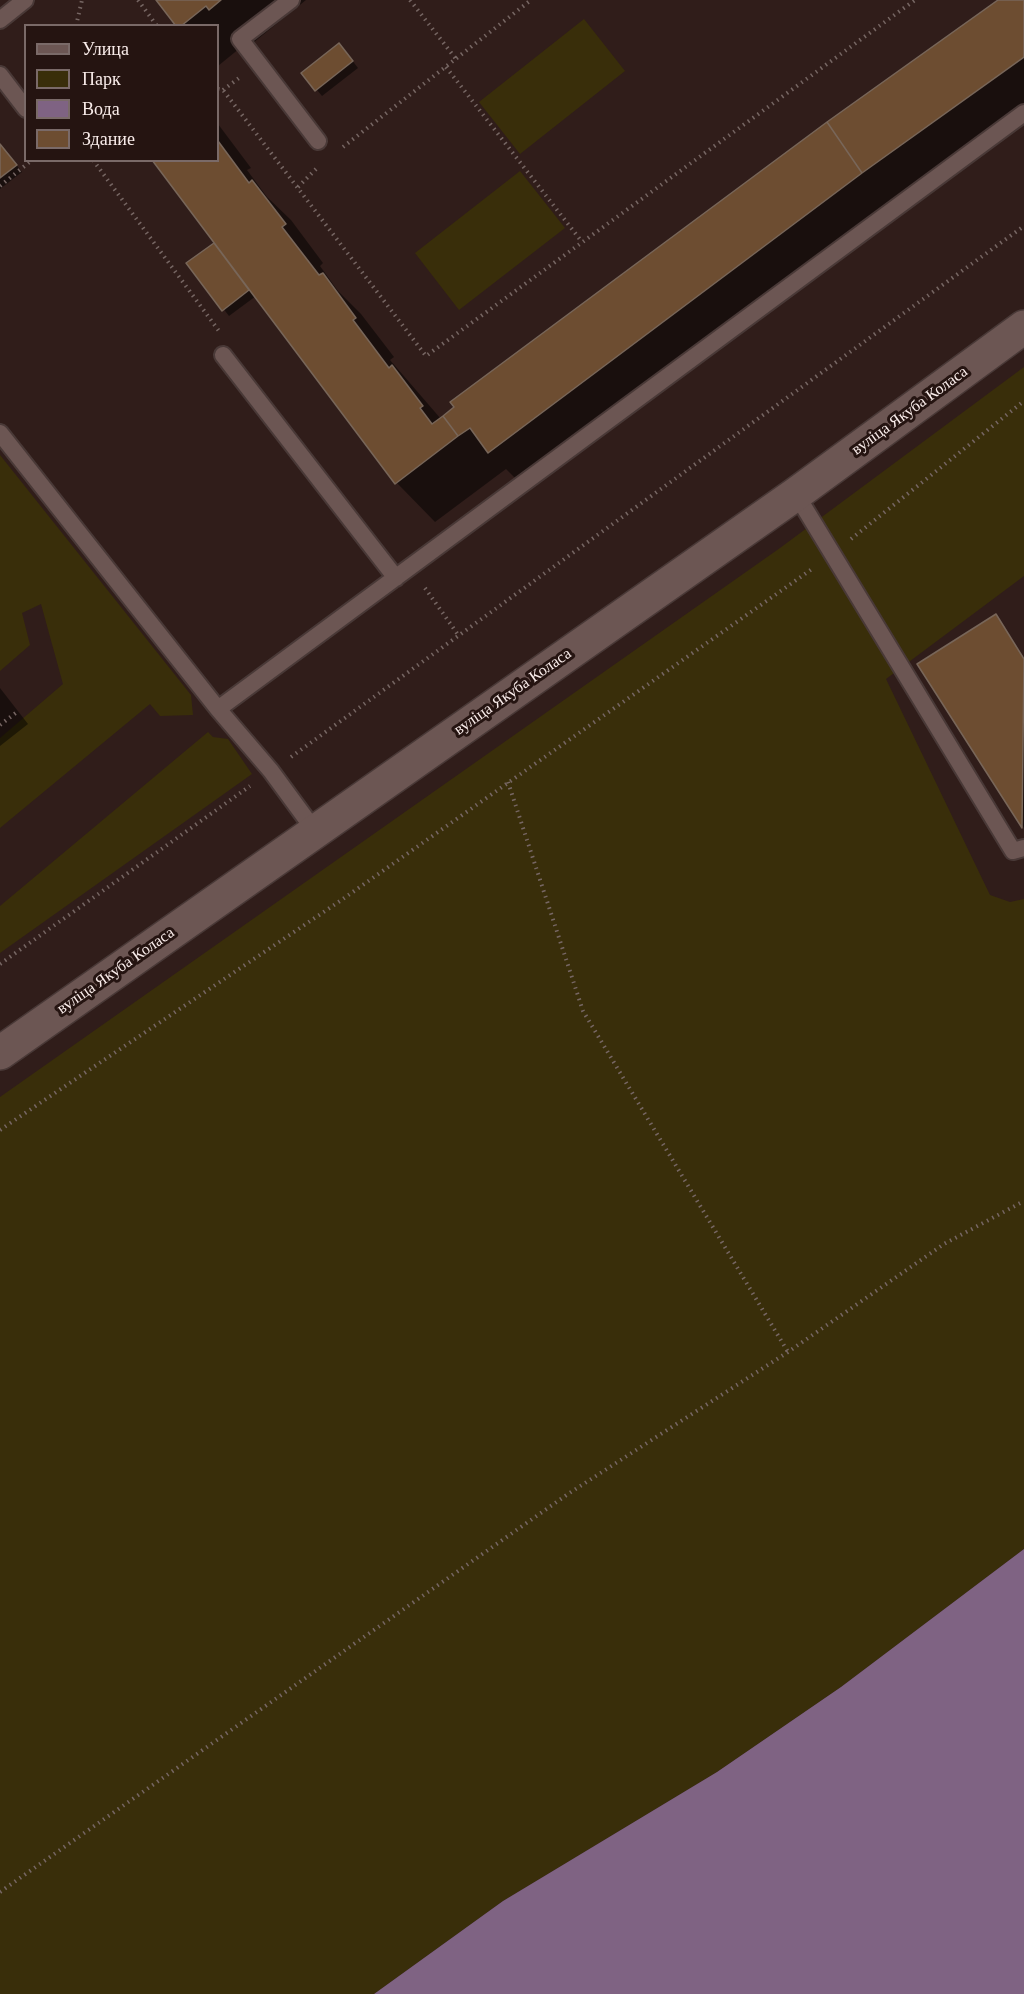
<!DOCTYPE html>
<html>
<head>
<meta charset="utf-8">
<style>
	body { margin:0 }
	#map { position:relative; width:1024px; height:1994px; overflow:hidden; background:#301d1a; font-family:Georgia,serif }
	canvas { display:block }
	.legend { position:absolute; left:24px; top:24px; width:195px; height:138px; box-sizing:border-box; background:#251411; border:2px solid #7a6a68; margin:0; padding:8px 10px; list-style:none; font-size:18px; color:#f9ecea }
	.legend li { display:flex; align-items:center; gap:12px; height:30px }
	.legend b { width:30px; border:2px solid #7a6a68 }
</style>
</head>
<body>
<div id="map">
<canvas width="1024" height="1994"></canvas>
<ul class="legend">
<li><b style="height:8px;background:#6c5653"></b>Улица</li>
<li><b style="height:16px;background:#392e0a"></b>Парк</li>
<li><b style="height:16px;background:#7f6383"></b>Вода</li>
<li><b style="height:16px;background:#6d4d31"></b>Здание</li>
</ul>
</div>
<script>
const context = document.querySelector('canvas').getContext('2d');
context.lineJoin = 'round';
function fillPath(path, color) { context.fillStyle = color; context.fill(path, 'evenodd'); }
const toPath = rows => new Path2D(rows.map(r => 'M' + r).join(''));
function strokePath(path, color, width, dash) { context.strokeStyle = color; context.lineWidth = width; context.lineCap = dash ? 'butt' : 'round'; context.setLineDash(dash || []); context.stroke(path); }
function write(font, color, halo, rows, align = 'center') {
  context.font = font + ' Georgia,serif'; context.lineWidth = 6; context.setLineDash([]); context.textBaseline = 'middle'; context.strokeStyle = halo; context.fillStyle = color; for (const [text, x, y, turn = 0] of rows) {
    context.save(); context.translate(x, y); context.rotate((+turn || 0) * Math.PI / 180); context.textAlign = isNaN(turn) ? turn : align; if (halo) context.strokeText(text, 0, 0); context.fillText(text, 0, 0); context.restore();
  }
}
fillPath(toPath([
	[584,19,625,71,520,154,479,102],
	[520,171,565,228,459,310,415,253],
	[1024,367,1024,576,886,679,990,895,1010,902,1024,899,1024,1549,841,1687,717,1772,503,1901,374,1994,0,1994,0,1097,780,548],
	[0,455,191,695,193,715,160,716,150,704,0,828,0,738,63,684,41,604,22,613,30,645,0,671],
	[208,732,213,737,228,739,252,774,0,953,0,906]
]), '#392e0a');
fillPath(toPath([
	[1024,1549,1024,1994,374,1994,503,1901,717,1772,841,1687]
]), '#7f6383');
fillPath(toPath([
	[158,0,306,0,248,47,245,44,218,66,218,26,178,26],
	[1000,0,1024,0,1024,124,901,211,528,491,506,469,435,522,397,483,256,296,229,316,188,263,216,243,218,124,251,168,247,170,267,197,291,220,323,263,320,266,338,291,361,314,394,357,390,360,441,419],
	[345,51,358,68,322,96,303,73],
	[0,144,22,172,0,189],
	[995,616,1024,658,1024,828,919,665],
	[0,688,28,724,0,746]
]), '#0007');
const building = toPath([
	[156,0,221,0,209,10,206,6,181,26,176,26,156,0],
	[998,0,1024,0,1024,57,862,173,827,122,998,0],
	[339,43,353,61,315,91,301,73,339,43],
	[827,122,862,173,488,453,470,428,458,436,443,416,454,407,450,402,827,122],
	[218,141,249,183,252,180,286,224,282,227,319,275,323,273,356,318,353,320,389,368,392,365,423,406,420,408,432,424,443,416,458,436,395,484,152,160,218,160,218,141],
	[0,144,17,165,0,178,0,144],
	[214,243,249,290,222,311,186,263,214,243],
	[996,614,1024,659,1022,828,917,664,996,614]
]);
fillPath(building, '#6d4d31');
strokePath(building, '#786659', 1.5);
const service = toPath([
	[291,0,240,39,318,141],
	[0,20,25,0],
	[0,75,26,109],
	[223,355,396,578],
	[0,433,218,709,271,771,315,831],
	[796,494,1013,851,1024,848],
	[218,709,1024,113]
]);
const tertiary = toPath([
	[0,1053,796,494,1024,327]
]);
strokePath(service, '#493937', 20);
strokePath(tertiary, '#493937', 36);
strokePath(toPath([
	[138,0,157,26],
	[410,0,456,59],
	[76,26,82,0],
	[446,67,582,242],
	[218,89,223,90,426,356,915,0],
	[223,90,239,78],
	[343,147,531,0],
	[93,160,219,331],
	[0,186,32,160],
	[298,187,318,167],
	[851,539,1024,401],
	[425,588,459,636],
	[0,725,17,712],
	[291,757,1024,226],
	[508,782,583,1011,788,1352],
	[0,964,250,786],
	[0,1130,340,901,812,569],
	[0,1892,568,1494,788,1352,944,1244,1024,1201]
]), '#766663', 4, [1.5, 4.5]);
strokePath(service, '#6c5653', 16);
strokePath(tertiary, '#6c5653', 33);
write('16px', '#f9ecea', '#251411', [
	["вуліца Якуба Коласа",910,411,-36],
	["вуліца Якуба Коласа",513,692,-35],
	["вуліца Якуба Коласа",116,971,-35]
]);
</script>
</body>
</html>
